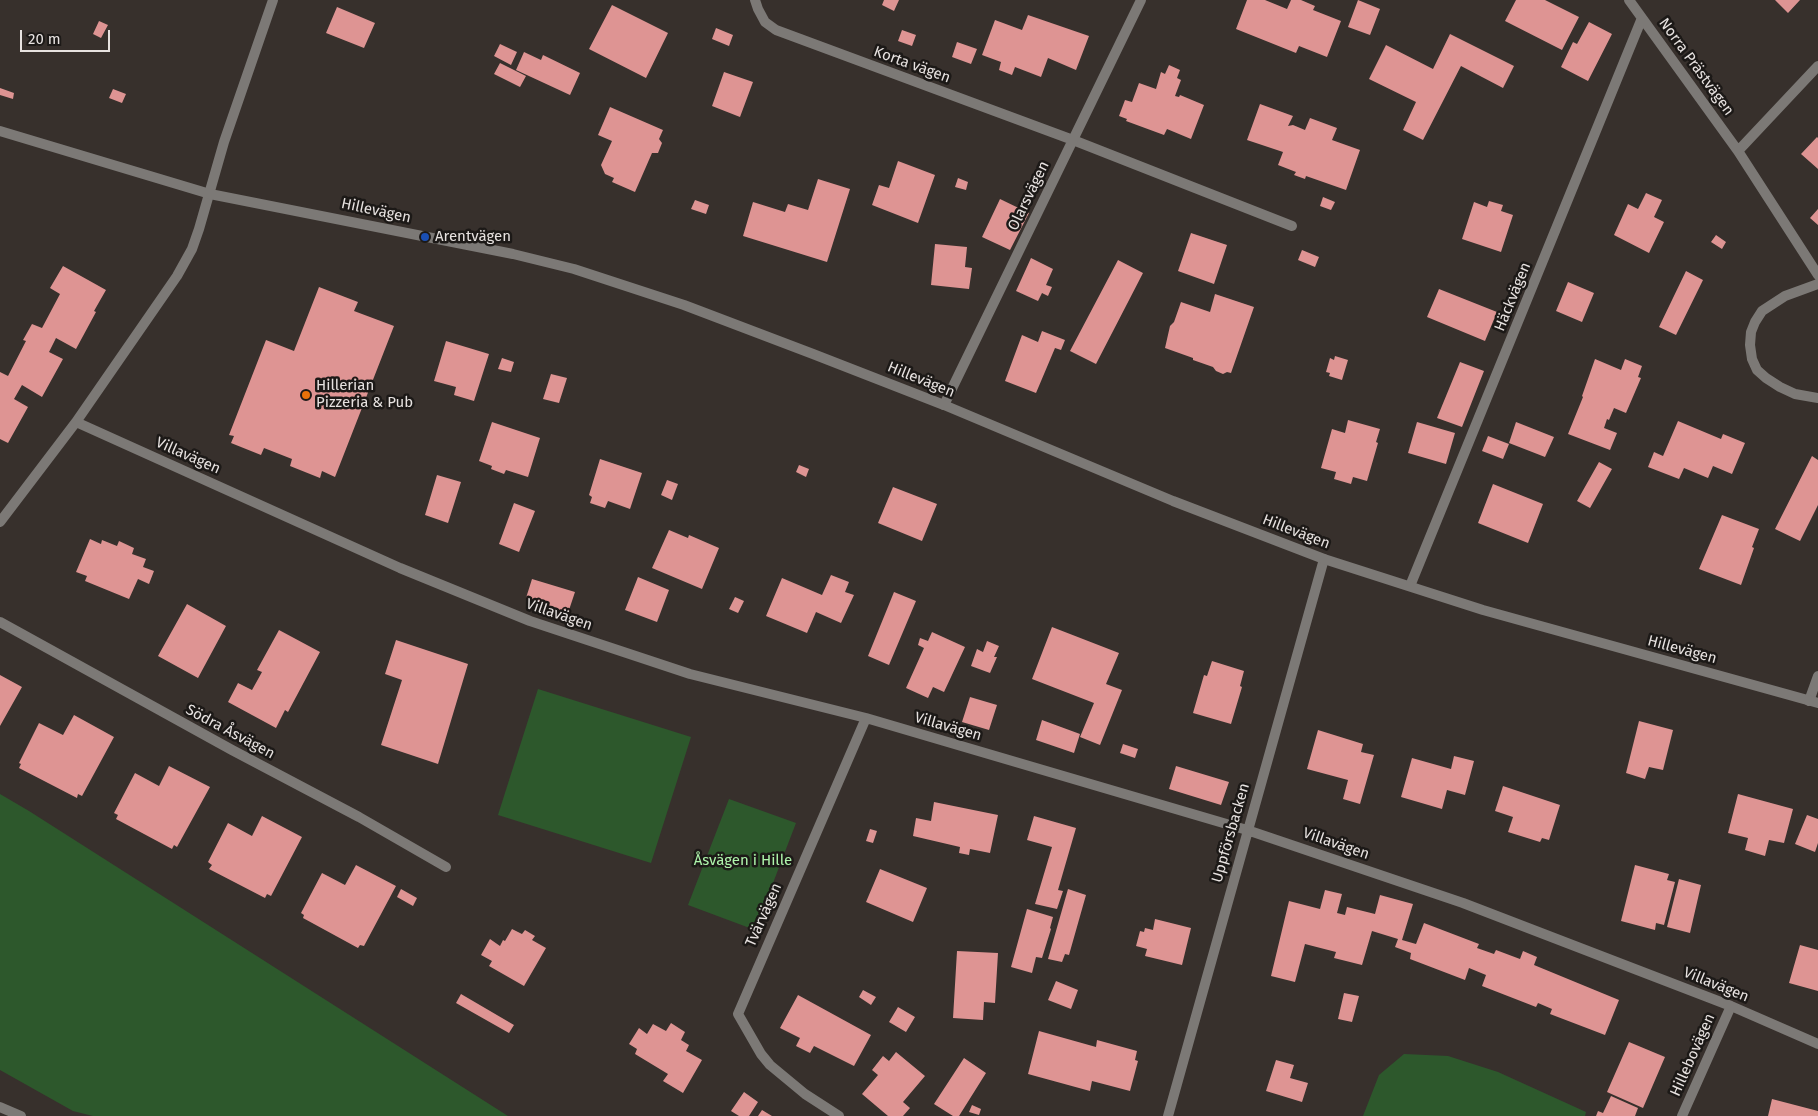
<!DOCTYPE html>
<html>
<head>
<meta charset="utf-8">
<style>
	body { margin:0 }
	#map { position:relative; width:1818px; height:1116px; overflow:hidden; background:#37302c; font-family:"Fira Sans",sans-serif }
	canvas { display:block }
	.scale { position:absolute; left:20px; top:30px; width:90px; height:22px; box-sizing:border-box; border:2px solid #e7e2e0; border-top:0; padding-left:6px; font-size:15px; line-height:18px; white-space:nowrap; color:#e7e2e0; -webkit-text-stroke:4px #1c1917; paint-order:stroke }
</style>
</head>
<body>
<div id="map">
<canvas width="1818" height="1116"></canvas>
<div class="scale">20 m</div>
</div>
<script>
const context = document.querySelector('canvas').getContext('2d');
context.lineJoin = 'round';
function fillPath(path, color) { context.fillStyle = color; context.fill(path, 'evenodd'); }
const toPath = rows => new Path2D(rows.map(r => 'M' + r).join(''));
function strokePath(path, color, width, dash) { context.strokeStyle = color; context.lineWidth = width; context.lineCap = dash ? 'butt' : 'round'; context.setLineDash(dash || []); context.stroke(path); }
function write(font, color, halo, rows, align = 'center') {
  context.font = font + ' "Fira Sans",sans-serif'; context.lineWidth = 5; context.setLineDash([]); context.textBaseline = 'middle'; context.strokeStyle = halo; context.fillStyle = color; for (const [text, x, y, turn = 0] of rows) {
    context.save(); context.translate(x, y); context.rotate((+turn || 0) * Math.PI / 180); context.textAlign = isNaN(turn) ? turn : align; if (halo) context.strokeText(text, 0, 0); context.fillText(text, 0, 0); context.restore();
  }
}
fillPath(toPath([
	[538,689,691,737,651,863,498,815],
	[0,794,29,811,508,1116,93,1116,73,1111,0,1070],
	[729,799,796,823,755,930,688,905],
	[1404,1054,1448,1056,1498,1072,1586,1112,1585,1116,1363,1116,1379,1075]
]), '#2d582c');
fillPath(toPath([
	[884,0,899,0,894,11,882,5],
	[1247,0,1265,0,1287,9,1291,0,1301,0,1315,6,1313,10,1341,21,1327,57,1299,46,1296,53,1236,29],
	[1358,0,1380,9,1370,35,1348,27],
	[1516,0,1545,0,1579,17,1562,50,1505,21],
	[1775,0,1800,0,1788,13],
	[612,5,668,33,646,78,589,49],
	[337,7,375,23,364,48,326,33],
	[1028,15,1089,36,1076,70,1048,58,1041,77,1015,67,1012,75,999,70,1001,62,982,55,995,20,1022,30],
	[99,21,108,25,101,38,93,34],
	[1589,22,1612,34,1588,81,1561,67,1573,42,1577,44],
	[716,28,733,35,729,46,712,39],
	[902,30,916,35,912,46,898,41],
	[1450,34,1514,66,1503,88,1461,66,1423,140,1403,130,1416,102,1369,79,1386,45,1433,69],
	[957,42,977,49,971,64,952,57],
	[500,44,517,52,511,65,494,56],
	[524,52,541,60,543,55,580,73,570,95,516,70],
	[500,63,526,76,520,87,494,74],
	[1169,65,1180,70,1177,78,1181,80,1175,96,1179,97,1180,95,1204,105,1191,139,1167,129,1164,135,1126,121,1127,119,1119,116,1125,100,1132,102,1139,83,1156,89,1161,72,1165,74],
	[724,72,753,82,740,117,712,106],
	[0,88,14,93,13,99,0,95],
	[113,89,126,94,122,103,109,98],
	[1260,104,1293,116,1288,126,1293,125,1305,130,1310,118,1337,128,1332,140,1360,150,1346,190,1306,176,1305,179,1294,175,1296,172,1278,165,1283,152,1247,140],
	[610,107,663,130,659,139,662,143,658,153,652,153,635,192,612,182,614,178,605,174,601,165,612,141,598,135],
	[1817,137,1818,138,1818,169,1801,154],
	[898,161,935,175,918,223,872,205,879,185,889,188],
	[958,178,968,182,966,190,955,187],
	[818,179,850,189,827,262,743,236,753,202,785,212,788,204,808,210],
	[1646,193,1662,200,1654,217,1664,222,1649,253,1614,235,1628,204,1638,209],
	[1323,197,1335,202,1331,210,1320,206],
	[1000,199,1029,213,1010,250,982,237],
	[695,200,709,205,706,214,691,209],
	[1489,201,1503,205,1501,211,1513,215,1501,252,1462,239,1474,202,1487,207],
	[1818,209,1818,225,1810,218],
	[1191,233,1227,245,1214,284,1178,271],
	[1716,235,1726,242,1722,249,1711,242],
	[935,244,967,247,965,267,972,268,969,289,931,285],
	[1302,250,1319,257,1315,267,1298,260],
	[1031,258,1053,269,1046,285,1052,287,1048,296,1042,293,1038,301,1016,291],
	[1118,260,1143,273,1096,364,1070,351],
	[63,266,106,290,94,311,96,312,76,349,56,338,49,352,63,359,42,397,22,385,14,399,28,407,8,443,0,439,0,372,8,376,26,341,23,340,32,324,42,328,60,294,50,288],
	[1686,271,1703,280,1676,335,1659,327],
	[1568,282,1594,293,1582,322,1556,311],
	[319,287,358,302,354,311,394,326,335,477,322,471,320,478,290,466,292,459,264,448,261,455,231,443,234,436,229,435,266,340,294,351],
	[1439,289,1497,312,1485,341,1427,317],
	[1215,294,1254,307,1231,373,1227,372,1223,374,1216,371,1213,367,1193,360,1193,358,1165,348,1170,326,1174,322,1181,302,1210,312],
	[1042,331,1065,340,1061,350,1055,348,1036,393,1005,381,1022,335,1038,342],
	[446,341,489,354,474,401,454,395,456,387,434,381],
	[1335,356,1348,360,1342,380,1329,376,1330,373,1326,372,1330,358,1334,360],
	[502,358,514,362,511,372,498,369],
	[1595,359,1621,370,1625,359,1642,366,1638,377,1641,378,1626,413,1614,408,1609,420,1607,419,1604,428,1617,433,1610,450,1568,434,1583,397,1582,396],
	[1460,362,1484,371,1462,427,1437,418],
	[551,374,567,378,559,403,543,399],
	[1348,420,1380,429,1376,442,1378,443,1367,481,1353,477,1351,484,1334,479,1336,472,1321,468,1332,429,1345,433],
	[1678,421,1721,439,1723,434,1745,443,1732,474,1713,466,1708,478,1684,468,1679,479,1648,467,1654,452,1663,456],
	[492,422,540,438,528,477,506,470,504,474,491,469,492,466,479,461],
	[1417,422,1455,433,1446,464,1408,453],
	[1516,422,1554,437,1545,457,1509,443],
	[1488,436,1509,444,1503,459,1482,451],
	[1812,456,1818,460,1818,505,1800,541,1775,529],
	[600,459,642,473,630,509,608,501,605,508,590,503,592,497,589,495],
	[1599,462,1612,469,1590,508,1577,501],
	[799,465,809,469,806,477,796,472],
	[437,475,461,482,448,523,425,515],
	[667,480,678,484,672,500,661,495],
	[1493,484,1543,504,1528,543,1478,523],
	[893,487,937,504,922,541,878,523],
	[514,503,535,511,519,552,499,544],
	[1722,515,1759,529,1752,547,1754,548,1741,585,1699,569],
	[669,530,688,538,689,535,719,548,702,589,652,568],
	[90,539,101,544,102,540,117,546,119,541,134,548,132,554,146,559,143,567,154,571,149,584,138,579,129,599,85,581,87,576,76,572],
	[831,575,849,582,845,592,854,595,841,623,816,612,807,633,766,616,782,578,822,595],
	[638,577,669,590,657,622,625,610],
	[532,579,575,592,567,616,552,611,553,607,526,598],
	[894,592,916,601,889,665,868,656],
	[735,597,744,601,738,613,729,609],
	[187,604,226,626,198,678,158,656],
	[1052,627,1119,653,1106,684,1122,690,1100,745,1080,737,1094,703,1032,679],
	[279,630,320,652,288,712,285,710,276,728,228,702,238,683,252,690,262,672,257,670],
	[932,632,965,647,944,692,933,687,928,698,906,688,924,648,918,645,920,638,928,641],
	[396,640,468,664,438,764,381,745,402,680,385,674],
	[987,641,999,646,994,657,997,657,990,673,971,666,977,649,983,652],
	[1212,661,1244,671,1240,686,1242,687,1231,724,1193,713,1204,675,1207,676],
	[0,675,22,687,0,726],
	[970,697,997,705,989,730,962,722],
	[74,715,114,737,82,796,78,794,77,798,19,768,21,764,19,763,39,723,63,735],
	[1042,720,1080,734,1074,753,1036,740],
	[1639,721,1673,730,1663,770,1649,767,1645,779,1626,773],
	[1318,730,1363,744,1361,752,1374,755,1360,804,1343,799,1348,780,1307,769],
	[1123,744,1138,749,1135,758,1120,753],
	[1454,756,1474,761,1465,795,1447,790,1442,809,1401,797,1412,758,1451,769],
	[169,766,210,787,177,847,174,845,172,849,116,819,118,815,114,813,135,773,159,786],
	[1176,766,1229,782,1221,805,1169,789],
	[1503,786,1560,805,1549,840,1542,838,1540,842,1508,832,1513,817,1495,811],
	[1738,794,1793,809,1784,843,1769,840,1765,856,1745,850,1748,838,1728,833],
	[934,802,998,815,990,853,970,849,969,855,959,853,960,847,913,836,916,818,931,821],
	[1807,815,1818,819,1818,843,1815,852,1795,844],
	[262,816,302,837,271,896,267,894,265,898,209,869,212,865,208,862,228,823,252,836],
	[1034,816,1076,828,1058,890,1063,891,1057,909,1035,904,1052,847,1027,840],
	[870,829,877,831,873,843,866,841],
	[356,865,396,886,364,946,360,945,358,948,303,918,304,915,301,913,322,873,345,885],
	[1635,865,1669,874,1667,880,1675,882,1664,925,1656,923,1655,930,1621,921],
	[880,869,927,888,913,922,866,902],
	[1679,879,1701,885,1690,933,1667,927],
	[401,889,417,898,413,906,397,897],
	[1068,889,1086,895,1069,955,1065,954,1062,962,1048,959],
	[1325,890,1342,894,1337,913,1345,915,1347,907,1375,914,1380,895,1413,904,1402,940,1416,944,1424,923,1479,944,1477,948,1494,954,1496,950,1520,959,1523,951,1537,957,1534,965,1619,1000,1605,1035,1550,1014,1552,1009,1538,1003,1536,1007,1482,986,1486,975,1469,968,1465,980,1410,959,1411,953,1395,947,1398,939,1372,931,1362,965,1334,958,1336,952,1305,944,1295,982,1271,976,1289,901,1320,909],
	[1027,909,1053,917,1050,928,1051,929,1042,958,1036,957,1032,973,1011,967],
	[1155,919,1191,928,1182,965,1145,956,1147,949,1136,946,1140,931,1144,932,1145,928,1153,930],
	[512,929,522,934,525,930,535,936,532,940,546,948,524,986,489,966,492,961,481,955,490,939,500,946,503,940,505,941],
	[1800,945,1818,950,1818,991,1789,983],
	[957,951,998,953,995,1003,984,1002,983,1020,953,1018],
	[1056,981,1078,990,1071,1009,1048,1000],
	[863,990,876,997,871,1005,859,997],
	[1344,993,1359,996,1352,1022,1338,1019],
	[461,994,514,1025,509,1033,456,1003],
	[798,995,871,1035,854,1066,814,1046,810,1053,796,1046,800,1038,780,1028],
	[898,1007,915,1017,906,1032,889,1022],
	[671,1023,685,1032,681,1040,689,1045,686,1051,702,1060,683,1093,663,1081,668,1074,635,1054,637,1049,629,1044,639,1028,647,1034,653,1024,666,1031],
	[1039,1031,1096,1047,1097,1040,1137,1051,1135,1060,1138,1061,1130,1091,1092,1081,1090,1091,1028,1074],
	[1629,1042,1665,1057,1643,1108,1607,1092],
	[896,1052,925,1076,903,1102,910,1108,903,1116,888,1116,862,1094,878,1075,872,1070,883,1056,889,1061],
	[964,1058,986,1073,959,1116,953,1116,934,1104],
	[1276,1060,1294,1065,1290,1078,1308,1083,1302,1102,1266,1091],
	[744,1092,758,1102,749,1116,739,1116,731,1111],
	[1611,1096,1638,1108,1635,1116,1596,1116,1598,1111,1603,1113],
	[1772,1099,1818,1111,1818,1116,1768,1116],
	[972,1105,981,1109,979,1115,969,1112],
	[762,1110,772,1116,758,1116]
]), '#de9493');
strokePath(toPath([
	[1073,140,1292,226]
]), '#7c7976', 10);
strokePath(toPath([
	[755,0,758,9,765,22,776,30,1073,140],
	[1629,0,1738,151,1818,275],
	[1738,151,1818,66],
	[1818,284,1785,296,1762,311,1755,322,1751,332,1750,345,1752,359,1757,370,1766,378,1780,387,1795,394,1818,398],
	[944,405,1141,0],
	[76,422,400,568,530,621,690,674,866,718,1247,830,1463,903,1731,1006,1818,1044],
	[0,522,76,422,177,276,192,249,199,229,224,142,273,0],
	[1410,586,1642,18],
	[0,622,232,750,359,817,446,867],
	[1809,701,1818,676],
	[0,1107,21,1116],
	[839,1116,805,1094,770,1065,761,1054,738,1014,866,718],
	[1168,1116,1324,559],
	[1682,1116,1731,1006]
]), '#7c7976', 10);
strokePath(toPath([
	[0,131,210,194,513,254,574,269,684,305,813,354,944,405,1173,501,1324,559,1483,610,1818,703]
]), '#7c7976', 10);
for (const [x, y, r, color] of [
	[425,237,5,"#1a4fb4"],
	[306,395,5,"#e8710a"]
]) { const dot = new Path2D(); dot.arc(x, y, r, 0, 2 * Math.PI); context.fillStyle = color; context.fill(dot); strokePath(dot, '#1c1917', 2); }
write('15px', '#e7e2e0', '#1c1917', [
	["Korta vägen",912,65,20],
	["Norra Prästvägen",1696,67,54],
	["Olarsvägen",1029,196,-64],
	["Hillevägen",376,211,12],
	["Häckvägen",1513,297,-68],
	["Hillevägen",921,380,22],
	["Villavägen",188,456,24],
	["Hillevägen",1296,532,21],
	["Villavägen",559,615,19],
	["Hillevägen",1682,650,15],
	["Villavägen",948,727,16],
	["Södra Åsvägen",230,732,28],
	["Uppförsbacken",1231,833,-74],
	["Villavägen",1336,844,19],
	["Tvärvägen",764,915,-66],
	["Villavägen",1716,985,22],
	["Hillebovägen",1693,1055,-66]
]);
write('15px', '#e7e2e0', '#1c1917', [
	["Arentvägen",435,237],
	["Hillerian",316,386],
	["Pizzeria & Pub",316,403]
], 'left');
write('15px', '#aef4ab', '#1c1917', [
	["Åsvägen i Hille",743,861]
]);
</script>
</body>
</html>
